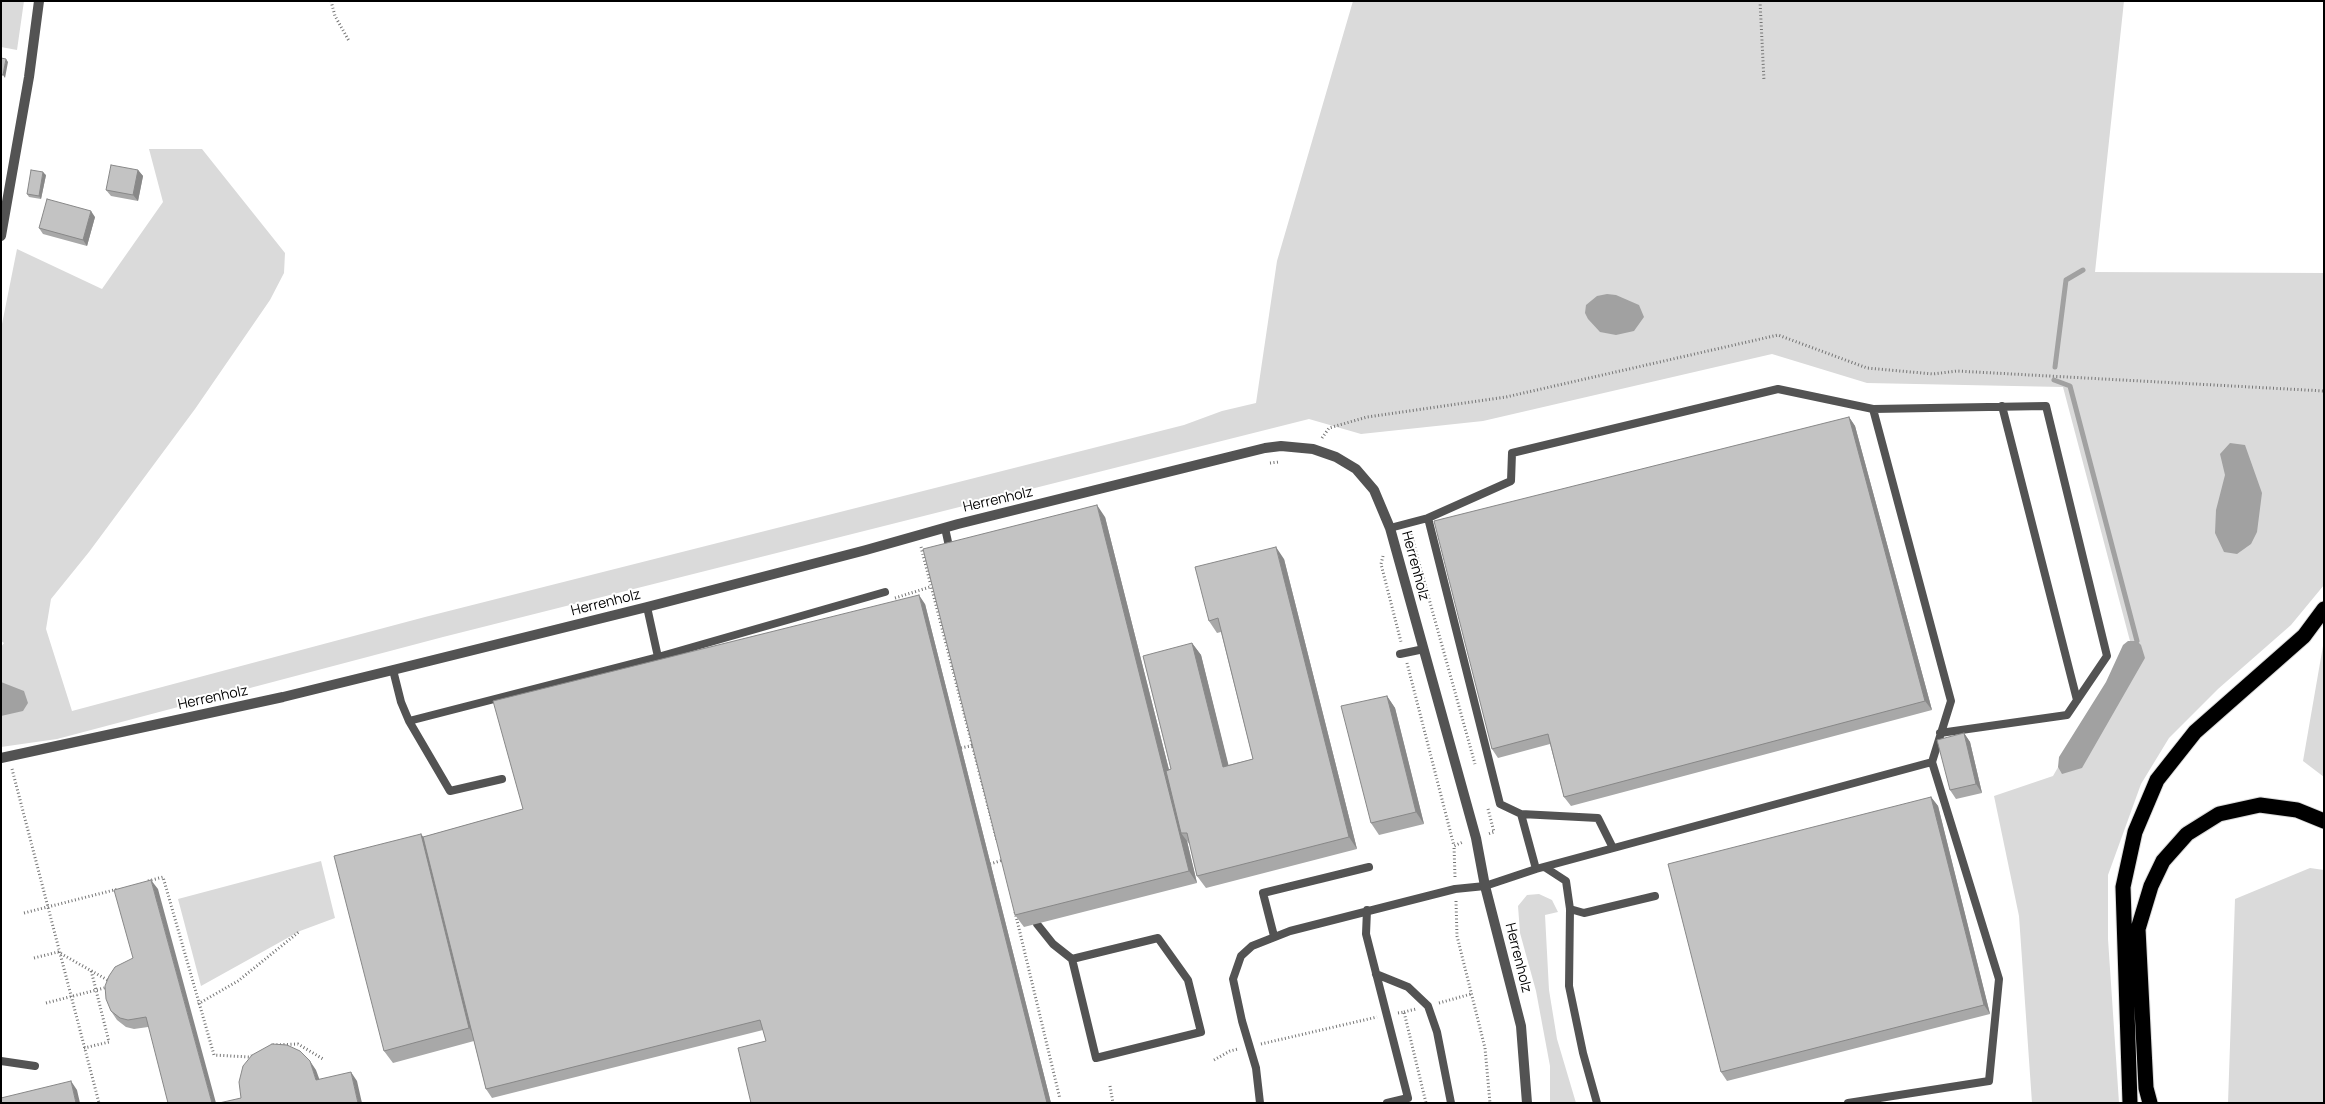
<!DOCTYPE html>
<html>
<head>
<meta charset="utf-8">
<style>
	body { margin:0 }
	#map { position:relative; width:2325px; height:1104px; overflow:hidden; background:#fff; font-family:Manrope,sans-serif }
	canvas { display:block }
	.frame { position:absolute; inset:0; border:2px solid #000; pointer-events:none }
</style>
</head>
<body>
<div id="map">
<canvas width="2325" height="1104"></canvas>
<div class="frame"></div>
</div>
<script>
const context = document.querySelector('canvas').getContext('2d');
context.lineJoin = 'round';
function fillPath(path, color) { context.fillStyle = color; context.fill(path, 'evenodd'); }
const toPath = rows => new Path2D(rows.map(r => 'M' + r).join(''));
function strokePath(path, color, width, dash) { context.strokeStyle = color; context.lineWidth = width; context.lineCap = dash ? 'butt' : 'round'; context.setLineDash(dash || []); context.stroke(path); }
function write(font, color, halo, rows, align = 'center') {
  context.font = font + ' Manrope,sans-serif'; context.lineWidth = 4; context.setLineDash([]); context.textBaseline = 'middle'; context.strokeStyle = halo; context.fillStyle = color; for (const [text, x, y, turn = 0] of rows) {
    context.save(); context.translate(x, y); context.rotate((+turn || 0) * Math.PI / 180); context.textAlign = isNaN(turn) ? turn : align; if (halo) context.strokeText(text, 0, 0); context.fillText(text, 0, 0); context.restore();
  }
}
fillPath(toPath([
	[1,1,24,1,17,50,1,47],
	[1353,1,2124,1,2095,272,2324,273,2324,585,2291,625,2218,689,2169,738,2141,784,2108,875,2108,939,2119,1103,2032,1103,2019,916,1994,796,2053,776,2130,641,2063,387,1867,383,1772,354,1483,421,1361,434,1309,419,443,637,57,739,1,747,1,647,4,643,1,641,1,329,17,249,102,289,163,202,149,149,202,149,285,253,284,273,270,300,195,409,89,552,51,599,46,629,72,711,425,617,1184,425,1222,411,1256,403,1277,261],
	[2324,640,2324,777,2303,761],
	[321,861,335,918,300,931,201,986,178,899],
	[2310,868,2324,870,2324,1103,2228,1103,2235,899],
	[1539,894,1552,900,1558,912,1545,915,1549,990,1557,1039,1576,1103,1550,1103,1550,1066,1536,991,1520,933,1518,906,1527,895]
]), '#dadada');
fillPath(toPath([
	[1607,294,1616,295,1639,305,1644,317,1634,331,1616,335,1600,332,1588,319,1585,313,1586,305,1597,296],
	[2230,443,2245,445,2262,493,2257,532,2251,544,2237,554,2224,552,2215,533,2216,510,2225,475,2220,454],
	[2128,641,2137,641,2141,645,2145,658,2082,768,2062,774,2058,767,2059,757,2106,682,2123,645],
	[1,682,24,691,28,703,23,711,1,716]
]), '#a1a1a1');
strokePath(toPath([
	[2055,367,2066,280,2083,270],
	[2054,380,2070,386,2137,641]
]), '#a1a1a1', 5);
const highway = toPath([
	[2130,1103,2123,887,2135,832,2157,780,2195,732,2304,636,2324,609],
	[2150,1103,2146,1088,2138,929,2151,886,2163,861,2187,834,2219,814,2260,805,2297,810,2324,821]
]);
strokePath(highway, '#dbdbdb', 17);
strokePath(toPath([
	[331,1,335,16,349,41],
	[1760,1,1764,81],
	[1322,438,1329,428,1367,417,1506,397,1778,335,1867,368,1933,374,1957,371,2324,391],
	[1270,463,1279,462],
	[1411,534,1475,764],
	[921,547,997,841],
	[1383,556,1381,564,1401,642],
	[895,598,930,587],
	[1407,663,1454,846],
	[12,769,99,1103],
	[1488,809,1494,832,1488,834],
	[1455,877,1454,846,1463,842],
	[148,881,163,877,214,1055,249,1057,254,1055],
	[1456,901,1457,936,1485,1048,1490,1103],
	[1015,912,1060,1099],
	[24,913,118,889],
	[34,958,58,952,111,982],
	[46,1003,108,987],
	[1439,1003,1471,994],
	[198,1004,238,981,300,931],
	[1404,1012,1416,1009],
	[1398,1013,1404,1012,1426,1103],
	[1261,1044,1377,1017],
	[273,1045,298,1044,323,1059],
	[84,1048,109,1042,91,970],
	[1214,1060,1230,1051,1238,1049],
	[1110,1086,1113,1103]
]), '#757575', 3, [1, 2.5]);
strokePath(toPath([
	[2002,406,2077,700],
	[1873,409,2046,406,2107,656,2067,715,1940,733],
	[1428,518,1511,481,1512,453,1778,389,1873,409,1951,701,1932,762],
	[945,528,950,551],
	[1390,528,1428,518,1500,804,1521,814,1598,818,1613,848],
	[647,607,658,657],
	[1400,654,1424,649],
	[393,670,401,702,409,721,450,791,502,779],
	[409,721,658,657,885,592],
	[1521,814,1536,869],
	[1546,868,1566,881,1570,909,1569,986,1583,1053,1597,1103],
	[1570,909,1584,913,1655,896],
	[1367,910,1366,934,1408,1098,1387,1103],
	[1034,915,1037,924,1053,944,1072,959,1096,1058,1201,1032,1188,980,1158,938,1072,959],
	[1274,936,1263,893,1369,867],
	[1376,974,1408,987,1428,1006,1437,1032,1451,1103],
	[1,1061,35,1066],
	[1260,1103,1256,1068,1242,1021,1233,979,1241,956,1252,946,1290,931,1455,889,1485,886,1536,869,1932,762,1999,979,1989,1081,1848,1103]
]), '#535353', 8);
strokePath(toPath([
	[1,236,29,77,39,1],
	[1,758,283,697,393,670,647,607,866,550,958,524,1265,448,1281,446,1313,449,1336,457,1356,469,1374,490,1390,528,1476,838,1485,886,1521,1026,1527,1103]
]), '#535353', 10);
strokePath(highway, '#000', 15);
strokePath(toPath([
	[961,748,975,745],
	[990,864,1003,860]
]), '#757575', 3, [1, 2.5]);
fillPath(toPath([
	[138,170,143,176,138,201,111,196,106,190],
	[46,175,41,199,29,197,27,194],
	[95,217,87,246,43,234,39,228],
	[1849,417,1855,426,1932,710,1571,806,1564,797,1550,744,1498,758,1492,749],
	[1105,517,1169,770,1171,769,1192,643,1201,655,1228,765,1253,759,1221,632,1217,633,1209,621,1284,559,1357,849,1206,888,1197,876,1190,845,1187,841,1197,883,1024,927,1015,915],
	[925,604,1051,1103,751,1103,766,1041,763,1030,492,1098,486,1089,474,1041,393,1063,384,1051,421,834,423,837,523,809],
	[1387,696,1395,708,1424,824,1379,835,1371,823],
	[1964,733,1970,742,1982,793,1956,799,1950,790],
	[1931,797,1938,806,1990,1014,1727,1081,1721,1072],
	[158,889,148,1027,134,1029,126,1027,117,1020,111,1011,133,958]
]), '#a8a8a8');
fillPath(toPath([
	[6,59,8,62,5,78,3,75],
	[138,170,143,176,138,201,133,195],
	[43,172,46,175,41,199,39,196],
	[91,211,95,217,87,246,83,240],
	[1849,417,1855,426,1932,710,1925,701],
	[1097,505,1105,517,1185,833,1181,833,1187,841,1197,883,1189,871],
	[1276,547,1284,559,1357,849,1349,837],
	[919,595,925,604,1051,1103,1047,1103],
	[1192,643,1201,655,1232,779,1223,767],
	[1387,696,1395,708,1424,824,1416,812],
	[1964,733,1970,742,1982,793,1976,784],
	[1931,797,1938,806,1990,1014,1984,1005],
	[421,834,430,846,478,1040,469,1028],
	[151,880,158,889,216,1103,212,1103],
	[310,1061,316,1070,323,1089,316,1080],
	[351,1072,357,1081,362,1103,358,1103],
	[71,1081,77,1090,80,1103,76,1103]
]), '#888');
const building = toPath([
	[1,58,6,59,3,75,1,75,1,58],
	[111,165,138,170,133,195,106,190,111,165],
	[31,170,43,172,39,196,27,194,31,170],
	[47,199,91,211,83,240,39,228,47,199],
	[1849,417,1925,701,1564,797,1548,734,1492,749,1434,521,1849,417],
	[1097,505,1189,871,1015,915,923,549,1097,505],
	[1276,547,1349,837,1197,876,1187,833,1181,833,1166,771,1171,769,1143,656,1192,643,1223,767,1253,759,1218,618,1209,621,1195,567,1276,547],
	[919,595,1047,1103,751,1103,738,1048,766,1041,760,1020,486,1089,423,837,523,809,493,701,919,595],
	[1387,696,1416,812,1371,823,1341,706,1387,696],
	[1964,733,1976,784,1950,790,1937,740,1964,733],
	[1931,797,1984,1005,1721,1072,1668,864,1931,797],
	[421,834,469,1028,384,1051,334,856,421,834],
	[151,880,212,1103,168,1103,146,1017,128,1020,120,1018,111,1011,106,999,105,986,109,976,115,967,133,958,114,890,151,880],
	[272,1044,287,1045,300,1051,310,1061,316,1080,351,1072,358,1103,219,1103,241,1098,239,1082,243,1066,252,1055,272,1044],
	[71,1081,76,1103,1,1103,1,1098,71,1081]
]);
fillPath(building, '#c3c3c3');
strokePath(building, '#888', 1);
write('14px', '#000', '#fff', [
	["Herrenholz",998,500,-13],
	["Herrenholz",1415,566,75],
	["Herrenholz",606,603,-14],
	["Herrenholz",213,698,-12],
	["Herrenholz",1518,958,76]
]);
</script>
</body>
</html>
